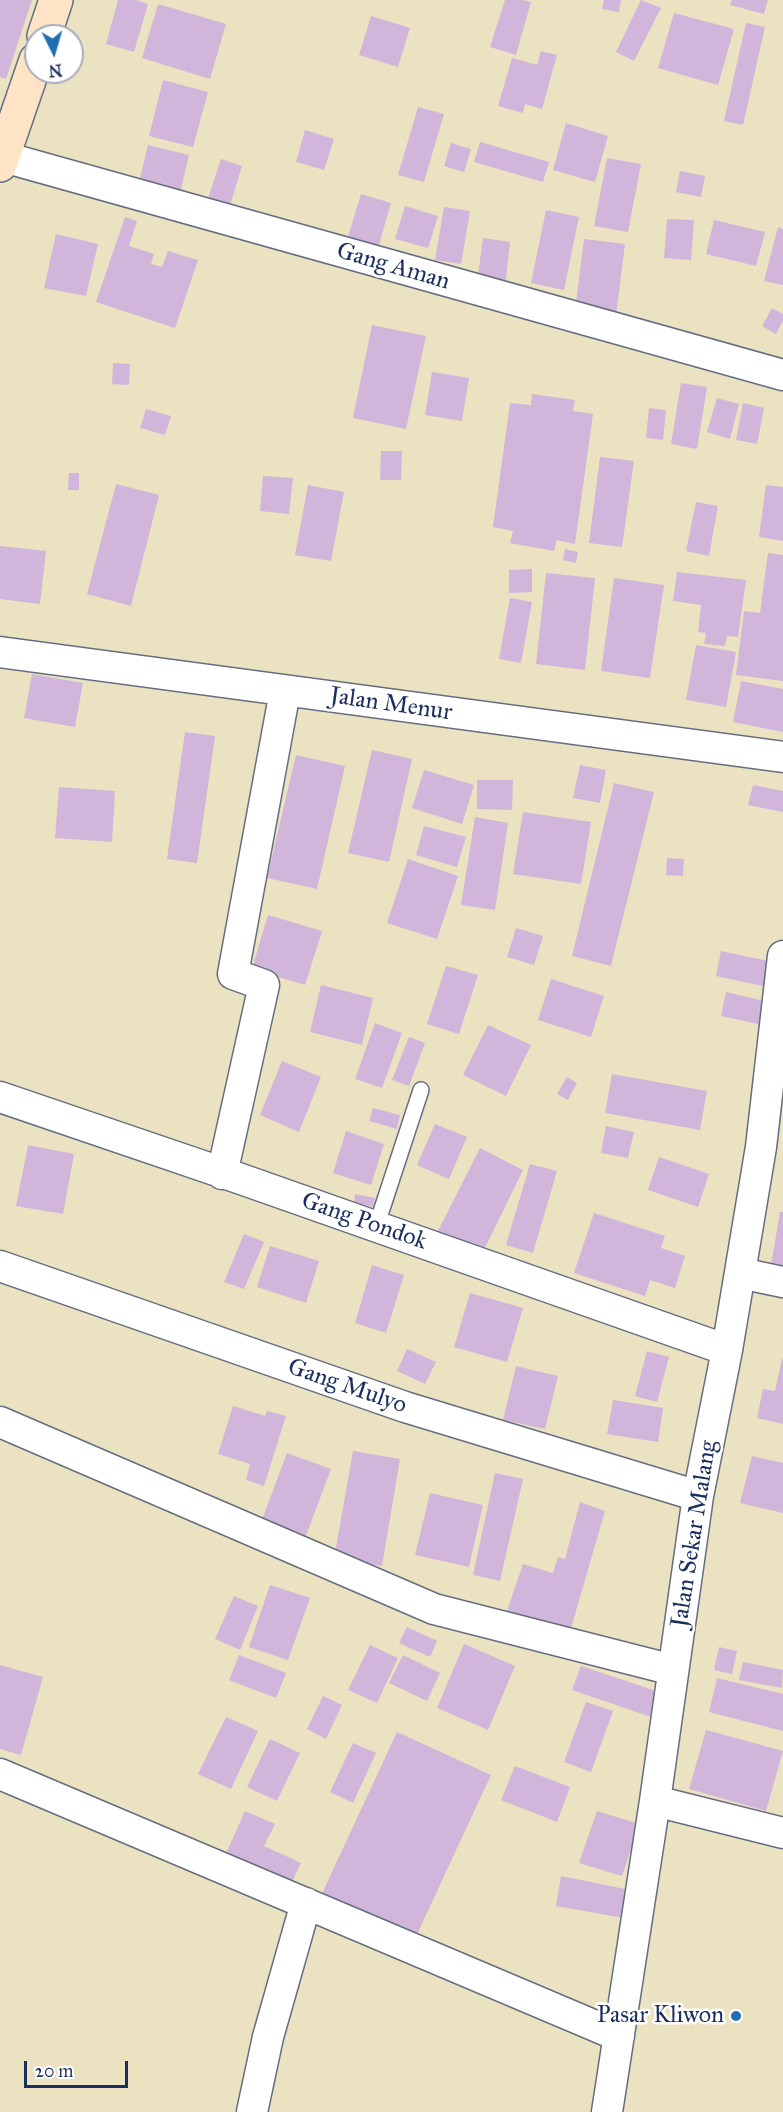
<!DOCTYPE html>
<html>
<head>
<meta charset="utf-8">
<style>
	body { margin:0 }
	#map { position:relative; width:783px; height:2112px; overflow:hidden; background:#ebe2c2; font-family:"IM FELL Great Primer",serif }
	canvas { display:block }
	.north { position:absolute; left:24px; top:24px; width:60px; height:60px; box-sizing:border-box; background:#fff; border:2px solid #a4acbf; border-radius:50%; rotate:175deg; font-size:16px; font-weight:700; line-height:24px; text-align:center; color:#1b2f5e }
	.north::after { content:''; display:block; margin:auto; width:21px; height:27px; background:#1f6fb2; clip-path:polygon(50% 0,100% 100%,50% 72%,0 100%) }
	.scale { position:absolute; left:24px; top:2061px; width:104px; height:27px; box-sizing:border-box; border:3px solid #1b2f5e; border-top:0; padding-left:8px; font-size:18px; line-height:21px; white-space:nowrap; color:#1b2f5e; -webkit-text-stroke:4px #fff; paint-order:stroke }
</style>
</head>
<body>
<div id="map">
<canvas width="783" height="2112"></canvas>
<div class="north">N</div>
<div class="scale">20 m</div>
</div>
<script>
const context = document.querySelector('canvas').getContext('2d');
context.lineJoin = 'round';
function fillPath(path, color) { context.fillStyle = color; context.fill(path, 'evenodd'); }
const toPath = rows => new Path2D(rows.map(r => 'M' + r).join(''));
function strokePath(path, color, width, dash) { context.strokeStyle = color; context.lineWidth = width; context.lineCap = dash ? 'butt' : 'round'; context.setLineDash(dash || []); context.stroke(path); }
function write(font, color, halo, rows, align = 'center') {
  context.font = font + ' "IM FELL Great Primer",serif'; context.lineWidth = 5; context.setLineDash([]); context.textBaseline = 'middle'; context.strokeStyle = halo; context.fillStyle = color; for (const [text, x, y, turn = 0] of rows) {
    context.save(); context.translate(x, y); context.rotate((+turn || 0) * Math.PI / 180); context.textAlign = isNaN(turn) ? turn : align; if (halo) context.strokeText(text, 0, 0); context.fillText(text, 0, 0); context.restore();
  }
}
fillPath(toPath([
	[0,0,32,0,6,79,0,77],
	[118,0,136,0,148,4,134,52,106,44],
	[505,0,523,0,531,2,516,55,490,47],
	[604,0,621,0,619,12,602,9],
	[641,0,661,8,634,61,616,52],
	[732,0,768,0,764,14,730,5],
	[158,4,226,24,210,79,142,58],
	[674,13,734,29,718,85,658,68],
	[371,16,410,28,398,67,359,55],
	[746,23,765,27,743,125,724,121],
	[541,51,557,55,542,109,525,104,523,113,498,106,512,58,537,65],
	[163,80,208,92,193,147,149,136],
	[418,107,444,114,424,182,398,175],
	[566,123,608,136,595,182,553,170],
	[305,130,334,139,324,170,296,162],
	[480,142,549,162,543,182,474,162],
	[451,143,471,149,464,172,444,166],
	[148,145,189,155,178,201,137,191],
	[607,158,641,164,628,232,594,226],
	[221,159,242,166,227,215,205,208],
	[680,171,705,176,701,197,676,192],
	[361,194,391,203,376,255,345,246],
	[405,206,438,216,428,248,395,239],
	[444,207,470,211,461,264,435,260],
	[546,210,579,217,564,290,531,283],
	[125,217,137,221,129,246,154,254,151,264,162,267,168,251,198,260,175,328,96,302],
	[667,219,694,220,691,260,664,258],
	[714,220,765,232,756,266,706,254],
	[778,227,783,229,783,285,764,281],
	[56,234,98,244,86,296,44,288],
	[483,238,510,242,505,287,477,283],
	[584,239,625,244,616,315,575,310],
	[772,308,783,314,783,321,776,334,762,326],
	[372,325,426,336,406,429,353,418],
	[113,363,130,364,129,385,112,384],
	[432,372,469,378,462,421,425,415],
	[681,383,707,387,697,449,671,444],
	[532,394,575,400,573,411,593,414,575,544,557,540,554,551,510,543,513,531,493,527,510,403,531,405],
	[717,398,739,404,730,439,707,432],
	[743,403,764,408,757,444,736,440],
	[649,408,666,410,663,440,646,438],
	[146,409,171,416,165,435,140,428],
	[381,451,402,451,401,480,380,480],
	[600,457,634,461,622,547,589,543],
	[69,473,79,473,79,490,68,490],
	[263,476,293,478,289,514,260,511],
	[116,484,159,495,131,606,87,594],
	[308,485,344,492,331,561,295,555],
	[766,485,783,487,783,541,759,537],
	[696,502,718,506,709,556,686,551],
	[0,546,46,551,40,604,0,599],
	[565,549,578,552,576,563,563,560],
	[768,553,783,555,783,681,736,675,744,611,760,613],
	[532,569,532,592,509,593,509,570],
	[677,572,746,580,738,637,727,636,725,646,704,644,706,633,698,632,701,605,673,601],
	[546,573,595,578,585,670,536,664],
	[614,578,664,585,650,678,601,671],
	[510,598,532,602,521,663,499,659],
	[696,645,736,652,726,707,686,700],
	[32,674,83,683,75,727,24,718],
	[741,681,783,689,783,732,733,722],
	[185,732,215,736,197,863,167,859],
	[372,750,412,759,389,862,348,853],
	[296,755,345,766,317,889,267,878],
	[580,765,606,770,600,803,573,798],
	[424,770,474,785,462,824,412,808],
	[477,780,513,780,512,810,477,809],
	[614,783,654,792,611,966,572,956],
	[753,785,783,791,783,812,748,805],
	[59,787,115,791,112,842,55,838],
	[523,812,591,822,581,884,513,874],
	[475,817,508,823,495,910,461,905],
	[424,826,466,837,457,867,416,855],
	[667,858,684,859,683,876,666,875],
	[408,859,458,876,437,939,387,923],
	[268,915,322,931,305,985,252,969],
	[516,928,543,936,534,965,507,957],
	[721,951,768,961,763,986,716,976],
	[446,966,478,975,459,1034,427,1024],
	[551,979,604,996,591,1037,538,1020],
	[321,985,373,998,362,1045,310,1032],
	[726,992,768,1002,762,1025,721,1016],
	[375,1023,402,1033,382,1088,355,1079],
	[488,1025,531,1045,506,1096,463,1075],
	[409,1037,425,1043,409,1086,392,1080],
	[282,1061,321,1077,299,1132,260,1115],
	[612,1074,707,1091,700,1130,605,1113],
	[567,1077,577,1083,568,1100,557,1094],
	[373,1108,400,1115,397,1129,369,1121],
	[435,1124,467,1137,449,1179,417,1165],
	[606,1126,634,1132,628,1158,601,1153],
	[346,1131,384,1144,371,1185,333,1173],
	[28,1145,74,1154,63,1214,16,1206],
	[480,1148,523,1170,481,1256,437,1233],
	[659,1157,709,1174,698,1207,648,1190],
	[530,1164,557,1171,533,1253,506,1245],
	[355,1194,375,1198,373,1207,354,1202],
	[780,1212,783,1212,783,1279,769,1277],
	[594,1213,665,1236,661,1248,685,1256,675,1288,650,1280,645,1296,574,1273],
	[244,1234,264,1242,244,1289,224,1282],
	[270,1246,319,1261,306,1303,257,1287],
	[372,1265,404,1275,386,1333,355,1323],
	[470,1293,523,1308,507,1362,454,1347],
	[407,1349,436,1362,425,1384,397,1371],
	[647,1351,669,1357,657,1402,635,1396],
	[782,1359,783,1359,783,1424,757,1418,763,1389,775,1391],
	[516,1366,558,1376,545,1429,503,1420],
	[613,1400,663,1408,658,1442,607,1434],
	[233,1406,265,1416,267,1411,286,1416,264,1486,246,1480,250,1464,218,1454],
	[353,1451,400,1459,382,1566,334,1559],
	[287,1453,331,1469,304,1541,260,1525],
	[752,1456,783,1463,783,1513,740,1503],
	[495,1473,523,1479,500,1581,473,1575],
	[430,1493,483,1505,469,1567,415,1555],
	[580,1502,605,1511,567,1642,504,1620,523,1564,553,1573,558,1557,565,1559],
	[270,1585,310,1598,288,1660,249,1647],
	[234,1596,258,1606,240,1650,215,1639],
	[407,1627,437,1641,430,1657,399,1643],
	[464,1644,515,1666,488,1730,437,1708],
	[370,1645,398,1658,377,1703,348,1690],
	[719,1647,737,1651,732,1674,714,1670],
	[239,1655,286,1673,276,1698,229,1680],
	[403,1655,440,1673,427,1701,389,1683],
	[743,1662,783,1670,782,1688,739,1680],
	[0,1665,43,1677,21,1755,0,1749],
	[581,1666,659,1692,651,1717,572,1690],
	[717,1678,783,1694,783,1731,709,1712],
	[323,1696,342,1705,326,1739,307,1729],
	[586,1702,613,1711,591,1772,564,1762],
	[226,1717,258,1731,231,1789,198,1774],
	[706,1730,783,1751,766,1811,689,1789],
	[397,1732,491,1775,413,1943,319,1900],
	[270,1739,300,1753,277,1801,247,1787],
	[353,1743,376,1753,353,1803,330,1792],
	[515,1766,570,1787,557,1822,501,1800],
	[245,1811,275,1824,264,1846,301,1863,288,1890,223,1860],
	[597,1811,639,1824,622,1876,579,1863],
	[561,1876,635,1891,629,1919,556,1906]
]), '#d1b5da');
const service = toPath([
	[376,1227,421,1090]
]);
const minor = toPath([
	[0,156,783,375],
	[0,652,783,757],
	[0,1097,241,1179,727,1350],
	[222,1174,264,985,233,974,285,691],
	[0,1266,405,1407,698,1496],
	[740,1273,783,1282],
	[0,1422,434,1609,673,1670],
	[0,1774,619,2036],
	[655,1801,783,1833],
	[252,2112,268,2037,306,1903],
	[607,2112,655,1801,698,1496,727,1350,761,1147,783,956]
]);
const secondary = toPath([
	[44,36,56,0],
	[0,165,36,60]
]);
strokePath(service, '#646e81', 18);
strokePath(minor, '#646e81', 33);
strokePath(secondary, '#646e81', 36);
strokePath(service, '#fff', 15);
strokePath(minor, '#fff', 30);
strokePath(secondary, '#fee4c5', 33);
for (const [x, y, r, color] of [
	[736,2016,6,"#1f6fb2"]
]) { const dot = new Path2D(); dot.arc(x, y, r, 0, 2 * Math.PI); context.fillStyle = color; context.fill(dot); strokePath(dot, '#fff', 2); }
write('24px', '#1b2f5e', '#fff', [
	["Gang Aman",393,267,16],
	["Jalan Menur",391,705,8],
	["Gang Pondok",364,1222,19],
	["Gang Mulyo",347,1387,19],
	["Jalan Sekar Malang",695,1534,-81]
]);
write('24px', '#1b2f5e', '#fff', [
	["Pasar Kliwon",724,2016]
], 'right');
</script>
</body>
</html>
